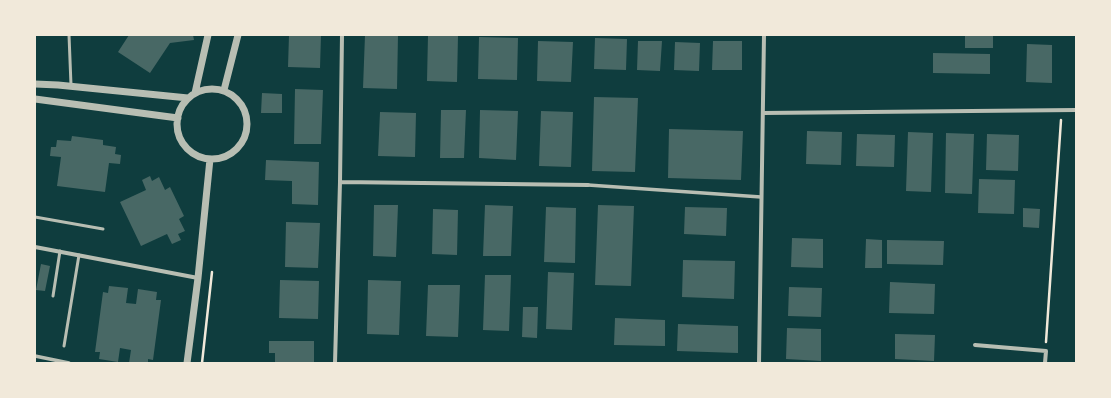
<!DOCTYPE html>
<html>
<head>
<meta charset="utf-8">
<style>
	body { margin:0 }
	#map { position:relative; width:1111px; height:398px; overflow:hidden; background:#0f3d3e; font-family:"PT Sans Narrow",sans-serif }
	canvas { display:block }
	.frame { position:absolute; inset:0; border:36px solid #f1e9da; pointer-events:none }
</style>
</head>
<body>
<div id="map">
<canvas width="1111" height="398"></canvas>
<div class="frame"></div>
</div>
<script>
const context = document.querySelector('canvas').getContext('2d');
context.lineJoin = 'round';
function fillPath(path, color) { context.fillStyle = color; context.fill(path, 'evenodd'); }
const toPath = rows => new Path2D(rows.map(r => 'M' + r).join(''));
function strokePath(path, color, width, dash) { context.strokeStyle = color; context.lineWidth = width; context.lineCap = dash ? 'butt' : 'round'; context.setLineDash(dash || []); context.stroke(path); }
fillPath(toPath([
	[129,35,193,35,194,40,170,43,150,73,118,52],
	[289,35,321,35,320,68,288,67],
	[365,35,398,35,397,89,363,88],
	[428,35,458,36,457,82,427,81],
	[965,35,993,35,993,48,965,48],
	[479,37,518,38,517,80,478,79],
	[595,38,627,39,626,70,594,69],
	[538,41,573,42,571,82,537,81],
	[638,41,662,41,660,71,637,70],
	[713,41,742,41,742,70,712,70],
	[675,42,700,43,699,71,674,70],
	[1027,44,1052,45,1052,83,1026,82],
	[933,53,990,54,990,74,933,73],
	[295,89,323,90,321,144,294,144],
	[262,93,282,94,282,113,261,113],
	[594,97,638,98,635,172,592,171],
	[441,110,466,110,464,158,440,158],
	[480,110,518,111,516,160,479,158],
	[541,111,573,112,571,167,539,166],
	[380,112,416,113,415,157,378,156],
	[669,129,743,131,741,180,668,178],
	[807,131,842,132,841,165,806,164],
	[908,132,933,133,931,192,906,191],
	[946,133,974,134,972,194,945,193],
	[857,134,895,135,894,167,856,166],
	[987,134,1019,135,1018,171,986,170],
	[72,136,103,140,103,145,116,147,115,154,121,155,120,164,109,163,105,192,57,186,61,157,50,156,51,147,56,147,57,140,71,141],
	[266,160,319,162,318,205,292,204,292,181,265,180],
	[150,176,152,181,159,177,165,190,170,187,184,216,179,219,185,231,178,234,181,240,172,244,167,234,141,246,120,202,146,190,142,180],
	[979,179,1015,180,1014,214,978,213],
	[374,205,398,205,396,257,373,256],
	[485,205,513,206,511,256,483,256],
	[598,205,634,206,631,286,595,285],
	[546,207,576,208,575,263,544,262],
	[685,207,727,208,726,236,684,234],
	[1023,208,1040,209,1039,228,1023,227],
	[433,209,458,210,457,255,432,254],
	[286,222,320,223,318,268,285,267],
	[792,238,823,239,823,268,791,267],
	[866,239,882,240,882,268,865,268],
	[887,240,944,241,943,265,887,264],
	[683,260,735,261,734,299,682,297],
	[41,264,50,266,45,291,36,290],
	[548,272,574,273,572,330,546,329],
	[485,275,511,275,509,331,483,330],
	[280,280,319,281,318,319,279,318],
	[368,280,401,281,399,335,367,334],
	[890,282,935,284,934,314,889,313],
	[428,285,460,285,458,337,426,336],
	[109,286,128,288,126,303,136,304,138,289,157,292,156,300,161,300,153,360,148,359,148,363,129,363,131,350,120,348,118,362,99,359,100,352,95,352,103,292,108,293],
	[789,287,822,288,821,317,788,316],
	[523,307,538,307,537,338,522,337],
	[615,318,665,320,665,346,614,345],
	[678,324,738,326,738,353,677,351],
	[787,328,821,329,821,361,786,359],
	[895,334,935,335,934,361,895,359],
	[269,341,314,341,314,363,275,362,275,353,269,353]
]), '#486865');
strokePath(toPath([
	[1046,342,1061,120],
	[202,363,212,272]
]), '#f1e9da', 2.5);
strokePath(toPath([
	[69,35,71,85],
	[35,217,103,229],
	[53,296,60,251],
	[64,346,79,255]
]), '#b8beb3', 3);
strokePath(toPath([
	[588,185,761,197],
	[35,356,69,363]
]), '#b8beb3', 3.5);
strokePath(toPath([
	[763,113,1076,110],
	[340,182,588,185],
	[35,247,198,278],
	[975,345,1046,351,1045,363],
	[335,363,340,182,342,35],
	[759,363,764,35]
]), '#b8beb3', 4);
strokePath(toPath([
	[35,84,58,85,188,98],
	'177 124a35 35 0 1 1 70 0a35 35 0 1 1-70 0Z',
	[224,90,238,35],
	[195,93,208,35],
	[35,99,178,118],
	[187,363,198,278,210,159]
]), '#b8beb3', 7);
</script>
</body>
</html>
